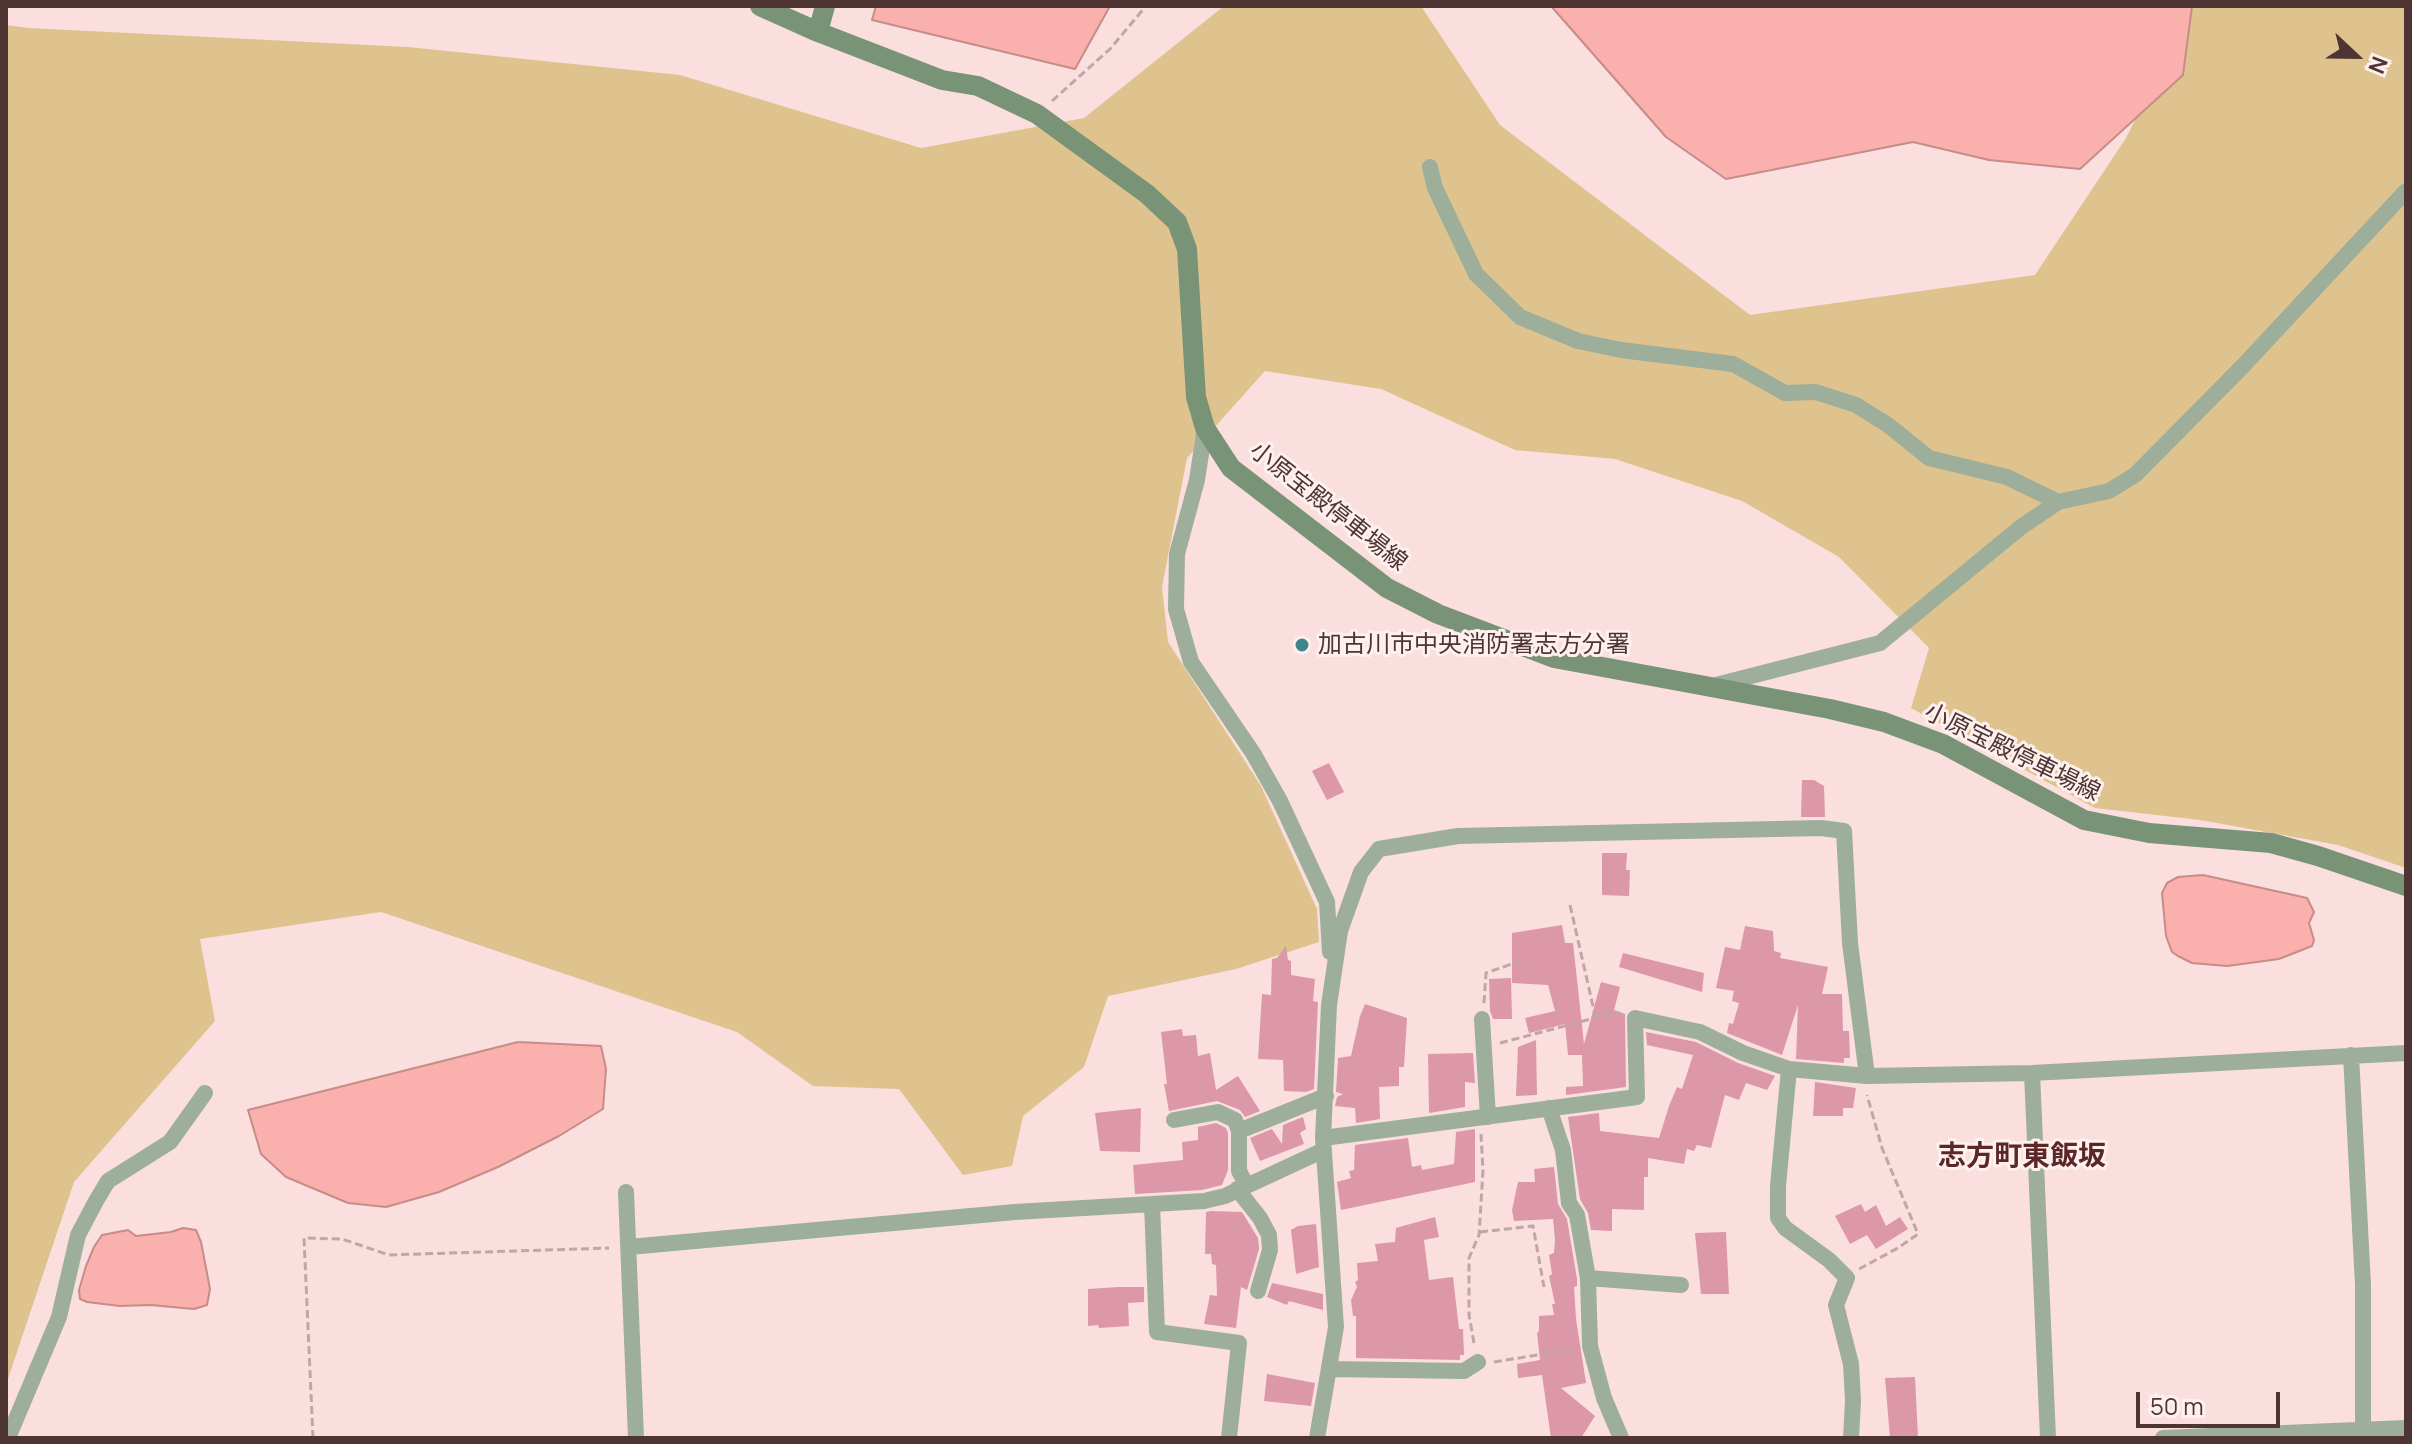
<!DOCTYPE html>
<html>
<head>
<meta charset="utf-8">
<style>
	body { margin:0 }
	#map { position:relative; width:2412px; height:1444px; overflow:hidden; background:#fadfde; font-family:Manrope,sans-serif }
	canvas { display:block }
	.frame { position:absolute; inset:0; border:8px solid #4e3533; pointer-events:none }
	.north { position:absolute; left:2316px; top:16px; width:80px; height:80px; -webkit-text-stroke:6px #fef0ef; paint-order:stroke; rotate:112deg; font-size:22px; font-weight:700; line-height:32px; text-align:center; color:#4e3533 }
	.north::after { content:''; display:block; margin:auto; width:28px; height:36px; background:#4e3533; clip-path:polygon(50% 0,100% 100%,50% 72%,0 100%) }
	.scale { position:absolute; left:2136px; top:1392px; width:144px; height:36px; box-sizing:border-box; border:4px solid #4e3533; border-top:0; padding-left:10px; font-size:24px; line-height:28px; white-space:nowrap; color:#4e3533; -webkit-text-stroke:6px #fef0ef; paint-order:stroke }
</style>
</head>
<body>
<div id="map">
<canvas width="2412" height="1444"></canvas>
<div class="frame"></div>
<div class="north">N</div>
<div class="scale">50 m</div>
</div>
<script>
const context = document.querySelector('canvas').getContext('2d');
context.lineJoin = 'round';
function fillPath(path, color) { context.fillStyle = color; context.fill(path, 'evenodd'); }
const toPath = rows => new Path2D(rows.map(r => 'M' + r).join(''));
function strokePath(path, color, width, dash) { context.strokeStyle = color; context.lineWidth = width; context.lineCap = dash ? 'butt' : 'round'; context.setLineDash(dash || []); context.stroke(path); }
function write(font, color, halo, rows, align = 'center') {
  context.font = font + ' Manrope,"Noto Sans JP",sans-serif'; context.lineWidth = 6; context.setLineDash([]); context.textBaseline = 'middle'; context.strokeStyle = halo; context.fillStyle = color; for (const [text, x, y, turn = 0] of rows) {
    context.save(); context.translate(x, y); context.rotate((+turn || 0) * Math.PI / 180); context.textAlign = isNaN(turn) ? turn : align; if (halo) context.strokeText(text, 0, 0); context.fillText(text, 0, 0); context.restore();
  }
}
fillPath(toPath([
	[1224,6,1421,6,1500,125,1750,315,2035,275,2126,138,2172,45,2150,6,2406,6,2406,868,2338,845,2200,820,2095,808,1911,708,1929,648,1839,557,1742,501,1615,459,1515,450,1381,389,1265,371,1187,458,1162,587,1168,642,1261,786,1317,909,1319,942,1236,969,1108,996,1084,1067,1023,1116,1012,1166,963,1175,899,1089,813,1086,737,1032,381,912,200,939,215,1021,74,1182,6,1385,6,25,29,28,408,47,680,75,921,148,1084,118]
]), '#dfc38e');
const water = toPath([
	[876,6,1110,6,1075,69,872,20,876,6],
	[1551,6,2192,6,2183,75,2080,169,1989,160,1913,142,1726,179,1666,137,1551,6],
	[2203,875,2307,898,2314,912,2309,923,2314,940,2312,946,2279,959,2227,966,2192,963,2178,956,2172,952,2166,936,2162,893,2167,883,2178,877,2203,875],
	[518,1042,601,1046,606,1069,603,1109,559,1136,498,1167,439,1192,386,1207,348,1203,286,1177,261,1154,248,1110,518,1042],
	[183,1228,196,1230,201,1242,210,1289,207,1305,194,1309,151,1305,120,1306,87,1302,80,1299,79,1290,86,1266,94,1247,102,1235,128,1230,136,1236,171,1232,183,1228]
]);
fillPath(water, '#fab1ad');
strokePath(water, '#c68c88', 2);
fillPath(toPath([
	[1329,763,1344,792,1327,800,1312,771],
	[1802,780,1814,780,1824,786,1825,817,1801,817],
	[1602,853,1627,853,1626,870,1630,870,1629,896,1602,895],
	[1562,925,1565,943,1573,943,1584,1044,1601,982,1620,987,1614,1010,1625,1014,1626,1087,1566,1095,1566,1087,1583,1086,1582,1055,1568,1055,1565,1024,1529,1033,1525,1018,1555,1011,1548,985,1512,983,1512,933],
	[1745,926,1773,931,1774,951,1781,953,1780,958,1828,967,1822,994,1842,994,1843,1031,1849,1031,1850,1058,1844,1058,1844,1063,1796,1059,1798,1005,1782,1055,1727,1033,1729,1023,1733,1024,1739,1003,1732,1001,1734,991,1716,988,1725,947,1740,950],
	[1286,946,1288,960,1291,961,1291,975,1315,979,1313,1001,1318,1002,1314,1089,1306,1092,1284,1091,1283,1060,1258,1059,1262,994,1271,995,1272,959,1277,958],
	[1623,953,1704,973,1702,992,1619,967],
	[1511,978,1512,1019,1493,1019,1490,1011,1489,979],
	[1365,1004,1407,1018,1404,1067,1399,1067,1399,1086,1379,1087,1380,1119,1356,1123,1355,1108,1335,1106,1337,1097,1343,1094,1336,1092,1338,1058,1351,1056,1360,1016],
	[1182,1029,1183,1036,1196,1035,1198,1056,1210,1053,1216,1090,1238,1076,1260,1111,1245,1117,1240,1110,1217,1101,1169,1111,1164,1084,1167,1084,1161,1032],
	[1646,1032,1696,1042,1738,1063,1775,1076,1767,1090,1746,1083,1739,1100,1725,1095,1711,1148,1697,1145,1694,1151,1687,1149,1684,1164,1648,1158,1648,1177,1644,1177,1644,1210,1612,1209,1612,1231,1591,1230,1588,1213,1580,1199,1568,1117,1599,1113,1600,1131,1659,1138,1669,1106,1677,1087,1682,1089,1693,1055,1647,1045],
	[1536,1040,1537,1095,1516,1096,1518,1047],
	[1473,1053,1475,1083,1465,1082,1465,1107,1429,1113,1428,1054],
	[1815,1082,1856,1088,1853,1108,1843,1108,1843,1116,1813,1116],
	[1141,1108,1140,1152,1100,1151,1095,1113],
	[1303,1117,1306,1129,1300,1133,1304,1144,1260,1161,1250,1138,1272,1129,1282,1144,1283,1125],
	[1216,1123,1226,1128,1228,1133,1228,1170,1222,1185,1202,1190,1135,1194,1133,1165,1183,1160,1182,1142,1198,1140,1198,1127],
	[1475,1129,1475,1182,1341,1210,1337,1182,1351,1178,1349,1171,1354,1170,1355,1145,1408,1138,1412,1167,1421,1165,1422,1170,1454,1164,1456,1132],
	[1554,1167,1558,1204,1567,1219,1577,1279,1577,1286,1574,1287,1576,1319,1586,1383,1561,1388,1595,1416,1581,1438,1551,1438,1542,1375,1518,1378,1517,1364,1540,1360,1537,1333,1539,1331,1539,1316,1554,1315,1552,1304,1555,1304,1549,1276,1552,1274,1549,1255,1554,1253,1555,1240,1553,1219,1514,1221,1512,1210,1518,1182,1535,1182,1534,1169],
	[1861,1204,1865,1212,1876,1205,1886,1226,1900,1217,1908,1229,1876,1249,1867,1235,1850,1244,1835,1216],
	[1211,1211,1242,1212,1258,1238,1259,1249,1247,1290,1241,1287,1236,1328,1204,1324,1210,1295,1217,1296,1216,1265,1212,1264,1211,1254,1205,1254,1206,1212],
	[1435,1217,1439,1237,1424,1240,1429,1280,1453,1277,1459,1329,1463,1329,1464,1355,1460,1355,1460,1360,1356,1358,1356,1316,1353,1316,1351,1300,1357,1287,1355,1282,1358,1280,1357,1263,1378,1261,1375,1244,1395,1242,1396,1228],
	[1316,1224,1319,1267,1296,1274,1291,1230,1298,1226],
	[1726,1232,1729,1294,1701,1294,1695,1233],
	[1272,1283,1323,1294,1323,1310,1289,1301,1287,1305,1267,1297],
	[1119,1287,1144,1287,1144,1302,1128,1303,1129,1326,1099,1328,1098,1325,1088,1326,1088,1289],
	[1267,1374,1315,1383,1311,1406,1264,1401],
	[1915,1377,1918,1438,1890,1438,1885,1378]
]), '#dc97a9');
strokePath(toPath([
	[1052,101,1110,49,1146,6],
	[1570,905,1595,1015],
	[1484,1003,1486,973,1526,959],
	[1500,1043,1591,1019,1595,1015,1620,1013],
	[1480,1232,1533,1226,1544,1287],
	[1859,1269,1898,1248,1918,1234,1882,1148,1867,1095],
	[1474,1343,1469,1315,1469,1258,1479,1235,1483,1171,1481,1134],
	[1494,1362,1574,1349],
	[313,1438,304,1238,342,1239,389,1255,609,1248]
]), '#c0a6a4', 3, [8, 4]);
strokePath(toPath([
	[1430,167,1435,188,1476,274,1520,317,1578,341,1621,350,1733,364,1785,393,1816,392,1856,405,1888,425,1929,458,2007,477,2058,502],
	[1205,428,1197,480,1177,554,1176,609,1191,662,1253,753,1280,801,1327,902,1330,952],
	[1712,686,1880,643,2021,527,2058,502,2109,491,2135,475,2242,367,2406,191],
	[1482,1019,1488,1117],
	[2351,1055,2363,1285,2363,1438],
	[1789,1069,1778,1186,1778,1218,1785,1228,1829,1260,1847,1278,1836,1305,1851,1364,1853,1401,1851,1438],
	[2032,1073,2048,1438],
	[1549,1108,1563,1150,1569,1203,1577,1215,1588,1278,1590,1346,1604,1398,1621,1438],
	[1174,1120,1218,1112,1235,1120,1239,1131,1239,1171,1246,1184],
	[1239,1131,1326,1096],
	[1323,1138,1637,1097,1635,1018,1700,1032,1743,1053,1789,1069,1867,1076,2032,1073,2406,1053],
	[1237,1189,1260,1218,1269,1235,1270,1250,1258,1291],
	[626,1192,636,1438],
	[1152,1204,1157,1332,1239,1343,1229,1438],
	[629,1247,1015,1212,1204,1201,1225,1196,1324,1150],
	[1588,1278,1681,1285],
	[1329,1369,1464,1371,1478,1362],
	[8,1438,59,1317,78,1235,96,1201,108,1181,170,1142,205,1093],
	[1317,1438,1336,1327,1323,1138,1329,1005,1340,931,1361,872,1379,849,1458,836,1821,828,1844,831,1850,943,1867,1076],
	[2163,1438,2406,1428]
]), '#9dae9b', 16);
strokePath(toPath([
	[760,6,818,32,942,80,978,86,1037,114,1147,194,1177,222,1187,249,1196,397,1205,428,1231,468,1387,588,1438,614,1554,658,1830,709,1884,722,1943,744,2084,820,2149,833,2271,843,2318,856,2406,886],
	[818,32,825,6]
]), '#799376', 20);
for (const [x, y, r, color] of [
	[1302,645,8,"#3e868b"]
]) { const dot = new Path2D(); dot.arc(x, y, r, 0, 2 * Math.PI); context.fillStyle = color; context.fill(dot); strokePath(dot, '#fef0ef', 3); }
write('24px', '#4e3533', '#fef0ef', [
	["小原宝殿停車場線",1328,507,38],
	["小原宝殿停車場線",2012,753,26]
]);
write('24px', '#4e3533', '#fef0ef', [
	["加古川市中央消防署志方分署",1318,645]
], 'left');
write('bold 28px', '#5b2827', '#fef0ef', [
	["志方町東飯坂",2022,1157]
]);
</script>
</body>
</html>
